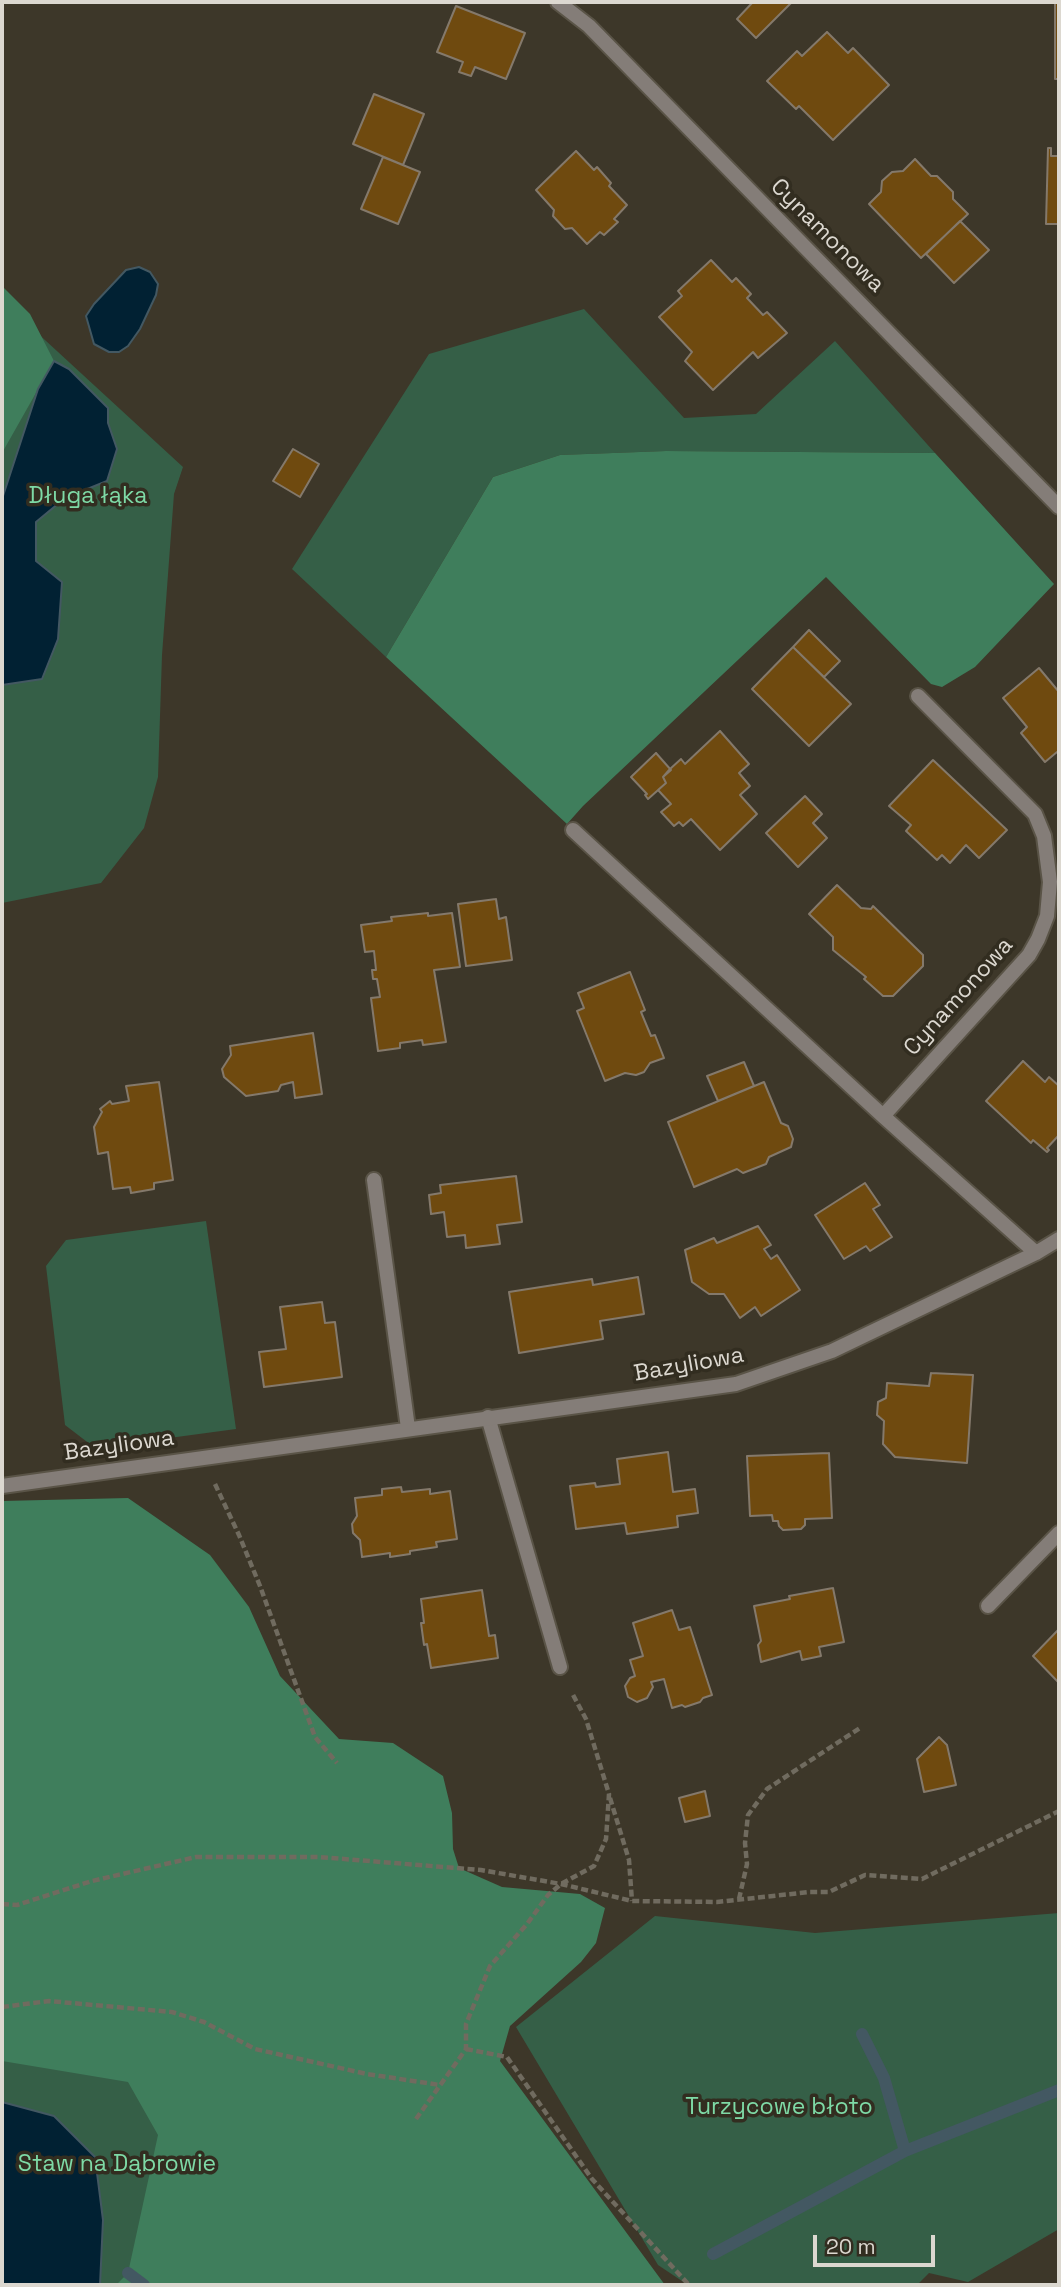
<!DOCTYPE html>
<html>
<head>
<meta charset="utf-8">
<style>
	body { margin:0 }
	#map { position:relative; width:1061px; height:2287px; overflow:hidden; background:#3d3729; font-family:"Space Grotesk",sans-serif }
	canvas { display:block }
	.frame { position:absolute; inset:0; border:4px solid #dcd8d0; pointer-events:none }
	.scale { position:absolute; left:813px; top:2235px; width:122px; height:32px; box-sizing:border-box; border:4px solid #dcd8d0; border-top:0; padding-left:9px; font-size:21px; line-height:24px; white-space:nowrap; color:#dcd8d0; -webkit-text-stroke:5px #322d20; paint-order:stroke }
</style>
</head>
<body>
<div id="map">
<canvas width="1061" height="2287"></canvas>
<div class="frame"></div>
<div class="scale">20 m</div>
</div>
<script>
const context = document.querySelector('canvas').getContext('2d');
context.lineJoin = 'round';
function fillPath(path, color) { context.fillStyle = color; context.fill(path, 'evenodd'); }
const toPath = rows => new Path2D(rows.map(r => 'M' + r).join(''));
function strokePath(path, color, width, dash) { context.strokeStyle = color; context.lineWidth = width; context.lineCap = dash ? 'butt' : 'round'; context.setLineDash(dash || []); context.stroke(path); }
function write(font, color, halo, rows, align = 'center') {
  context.font = font + ' "Space Grotesk",sans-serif'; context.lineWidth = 7; context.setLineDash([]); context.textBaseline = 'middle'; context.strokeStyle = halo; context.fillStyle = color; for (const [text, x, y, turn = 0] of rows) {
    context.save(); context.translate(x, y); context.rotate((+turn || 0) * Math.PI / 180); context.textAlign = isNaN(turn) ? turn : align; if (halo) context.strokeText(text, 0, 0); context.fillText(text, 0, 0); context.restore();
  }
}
fillPath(toPath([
	[584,309,684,418,756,414,835,341,935,453,666,451,560,455,493,477,386,657,292,569,429,354],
	[20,317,183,467,174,494,162,655,158,777,144,828,101,883,2,903,2,360],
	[206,1221,236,1429,95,1448,65,1425,46,1266,66,1240],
	[1059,1913,1059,2229,968,2282,929,2273,917,2285,688,2285,658,2265,516,2027,655,1916,815,1933],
	[2,1975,178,2034,245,2285,2,2285]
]), '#355f47');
fillPath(toPath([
	[2,286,30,314,54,361,2,453],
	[666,451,935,453,1054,584,975,667,942,687,931,684,826,577,583,806,567,824,386,657,493,477,560,455],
	[128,1498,210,1555,249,1607,280,1676,339,1739,393,1743,443,1776,452,1813,453,1849,459,1868,502,1887,580,1894,605,1908,596,1943,581,1962,510,2026,500,2061,665,2285,116,2285,128,2273,158,2135,128,2082,2,2061,2,1501]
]), '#3f7e5c');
const water = toPath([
	[139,267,150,272,158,284,156,295,140,329,128,346,119,352,109,352,94,344,86,316,94,304,126,270,139,267],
	[54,361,69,369,108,408,108,423,117,449,107,481,65,498,36,522,36,561,62,582,58,639,42,679,2,685,2,499,38,389,54,361],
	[2,2102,54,2116,95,2157,103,2220,100,2285,2,2285,2,2102]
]);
fillPath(water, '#012133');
strokePath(water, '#435862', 2);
strokePath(toPath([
	[862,2034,884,2078,905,2151],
	[713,2254,905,2151,1059,2090],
	[128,2273,144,2285]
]), '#435862', 12);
const building = toPath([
	[753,2,792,2,756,38,737,19,753,2],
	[1055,2,1059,2,1059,79,1055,79,1055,2],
	[456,6,525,33,506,79,475,67,471,76,459,72,463,62,437,52,456,6],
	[827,32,848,53,853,48,889,85,833,140,799,106,796,109,767,81,797,51,802,56,827,32],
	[374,94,424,114,403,165,353,144,374,94],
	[1048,148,1051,148,1051,156,1059,156,1059,224,1046,224,1048,148],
	[576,151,594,170,597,167,611,183,609,186,627,205,614,219,618,222,604,235,600,232,587,244,572,228,565,229,553,216,554,210,536,190,576,151],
	[383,157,420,172,398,224,361,209,383,157],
	[915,159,931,176,937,176,953,192,953,199,968,214,921,258,869,204,881,192,882,181,892,172,903,171,915,159],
	[960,221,989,250,954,283,926,254,960,221],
	[711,260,732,282,736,278,751,294,747,298,763,315,767,312,787,333,758,358,753,352,713,390,685,361,692,352,659,317,682,296,678,291,711,260],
	[293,449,319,464,300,497,273,481,293,449],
	[809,630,840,661,824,677,793,647,809,630],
	[793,647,851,704,809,746,752,689,793,647],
	[1039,668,1059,692,1059,754,1057,752,1045,762,1021,733,1027,727,1003,698,1039,668],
	[720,731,749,764,739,773,750,786,740,795,757,814,720,850,691,819,683,826,679,822,674,826,661,812,671,804,658,790,666,783,663,777,670,769,681,759,685,764,720,731],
	[656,753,671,770,663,777,666,783,648,799,645,795,647,794,631,777,656,753],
	[933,760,1007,830,979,858,966,845,950,863,942,855,937,860,906,831,911,825,889,806,933,760],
	[805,796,822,814,813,823,827,838,798,867,766,833,805,796],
	[837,885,861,908,871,909,873,906,923,955,923,966,893,996,883,996,864,979,866,977,833,950,833,937,809,914,837,885],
	[496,899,499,919,506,917,512,960,466,966,458,904,496,899],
	[428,913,428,916,452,913,460,967,434,970,446,1042,423,1045,422,1040,400,1043,400,1048,378,1051,371,998,380,997,377,979,373,979,372,970,376,970,374,951,365,952,361,925,392,921,391,917,428,913],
	[630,972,645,1010,641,1012,651,1036,655,1035,664,1058,650,1063,644,1072,636,1075,625,1073,605,1081,577,1011,584,1008,578,993,630,972],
	[313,1033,322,1094,295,1098,293,1082,281,1085,278,1091,246,1096,224,1077,222,1069,231,1055,230,1046,313,1033],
	[1023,1061,1045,1082,1049,1077,1059,1086,1059,1135,1047,1148,1049,1150,1047,1152,1033,1140,1031,1143,986,1101,1023,1061],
	[744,1062,754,1086,718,1101,707,1076,744,1062],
	[159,1082,173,1180,154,1183,154,1189,131,1193,130,1187,113,1189,108,1152,98,1154,94,1127,102,1112,100,1109,110,1101,112,1104,129,1101,126,1086,159,1082],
	[764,1082,781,1123,788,1126,793,1139,791,1147,769,1157,766,1164,743,1173,737,1169,694,1187,668,1122,764,1082],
	[516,1176,522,1222,497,1225,500,1244,466,1248,465,1235,447,1237,444,1212,431,1214,429,1195,441,1193,440,1185,516,1176],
	[865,1183,880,1205,873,1209,892,1237,870,1251,866,1246,844,1259,815,1215,865,1183],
	[758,1226,771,1245,764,1249,771,1259,777,1255,800,1290,761,1316,755,1307,740,1318,724,1294,709,1294,692,1282,685,1250,714,1238,717,1243,758,1226],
	[638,1277,644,1314,600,1321,603,1339,519,1353,509,1292,592,1279,593,1285,638,1277],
	[322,1302,325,1323,335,1322,342,1377,264,1387,259,1352,286,1349,280,1307,322,1302],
	[931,1373,973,1375,967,1463,895,1457,883,1444,884,1421,877,1415,878,1402,886,1398,887,1383,929,1386,931,1373],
	[668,1452,673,1492,695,1489,698,1513,677,1516,678,1527,627,1534,625,1523,576,1529,570,1486,595,1483,596,1487,620,1484,617,1459,668,1452],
	[829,1453,832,1518,805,1519,805,1525,801,1529,783,1530,779,1526,778,1521,773,1521,772,1515,750,1516,747,1456,829,1453],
	[401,1487,402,1492,430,1489,430,1494,450,1491,457,1539,436,1542,437,1547,410,1551,410,1554,390,1557,390,1553,362,1557,360,1540,353,1533,352,1524,357,1516,355,1498,382,1495,382,1489,401,1487],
	[833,1588,844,1642,819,1647,821,1656,802,1660,800,1651,761,1662,758,1645,761,1641,754,1606,790,1599,789,1596,833,1588],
	[482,1590,489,1636,495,1635,498,1658,431,1668,427,1644,424,1645,421,1623,424,1623,421,1599,482,1590],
	[672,1610,679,1630,690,1627,712,1695,703,1698,700,1702,685,1707,682,1705,672,1708,664,1679,651,1682,653,1687,647,1698,637,1702,628,1697,625,1686,630,1678,635,1676,630,1660,643,1656,633,1623,672,1610],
	[1059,1629,1059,1683,1033,1656,1059,1629],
	[939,1737,947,1745,956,1785,924,1792,917,1759,939,1737],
	[705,1791,710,1816,685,1822,679,1798,705,1791]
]);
fillPath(building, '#6f4a0f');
strokePath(building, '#84796b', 2);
const lane = toPath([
	[488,1417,560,1667],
	[988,1606,1059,1533]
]);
const street = toPath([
	[558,2,589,26,1059,507],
	[573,830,883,1116,1036,1253],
	[883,1116,1029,955,1038,939,1047,916,1050,882,1044,836,1035,814,918,696],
	[374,1180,408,1428],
	[2,1486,736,1384,832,1351,1036,1253,1059,1239]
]);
strokePath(lane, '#5a5447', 18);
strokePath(street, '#5a5447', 18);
strokePath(toPath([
	[215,1484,239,1535,260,1586,315,1737,337,1763],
	[610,1798,629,1860,632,1901],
	[739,1899,747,1864,745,1843,748,1815,767,1789,860,1728],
	[2,1904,17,1905,92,1881,196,1857,319,1857,481,1870,561,1884,632,1901,717,1902,810,1892,829,1892,865,1875,922,1879,1059,1811],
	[2,2007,49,2001,172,2012,204,2022,255,2049,367,2074,440,2085],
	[466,2049,507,2057,592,2179,689,2285],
	[416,2119,466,2049,466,2024,490,1966,527,1924,548,1895,561,1884,594,1866,606,1839,609,1794,586,1719,572,1693]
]), '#706b5f', 4.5, [7, 3.5]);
strokePath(lane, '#847d78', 14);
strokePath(street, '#847d78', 14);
write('23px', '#dcd8d0', '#322d20', [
	["Cynamonowa",827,236,45],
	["Cynamonowa",959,997,-48],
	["Bazyliowa",689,1365,-10],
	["Bazyliowa",119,1446,-8]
]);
write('23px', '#7edaa6', '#322d20', [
	["Długa łąka",88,497],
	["Turzycowe błoto",779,2108],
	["Staw na Dąbrowie",117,2165]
]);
</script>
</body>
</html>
